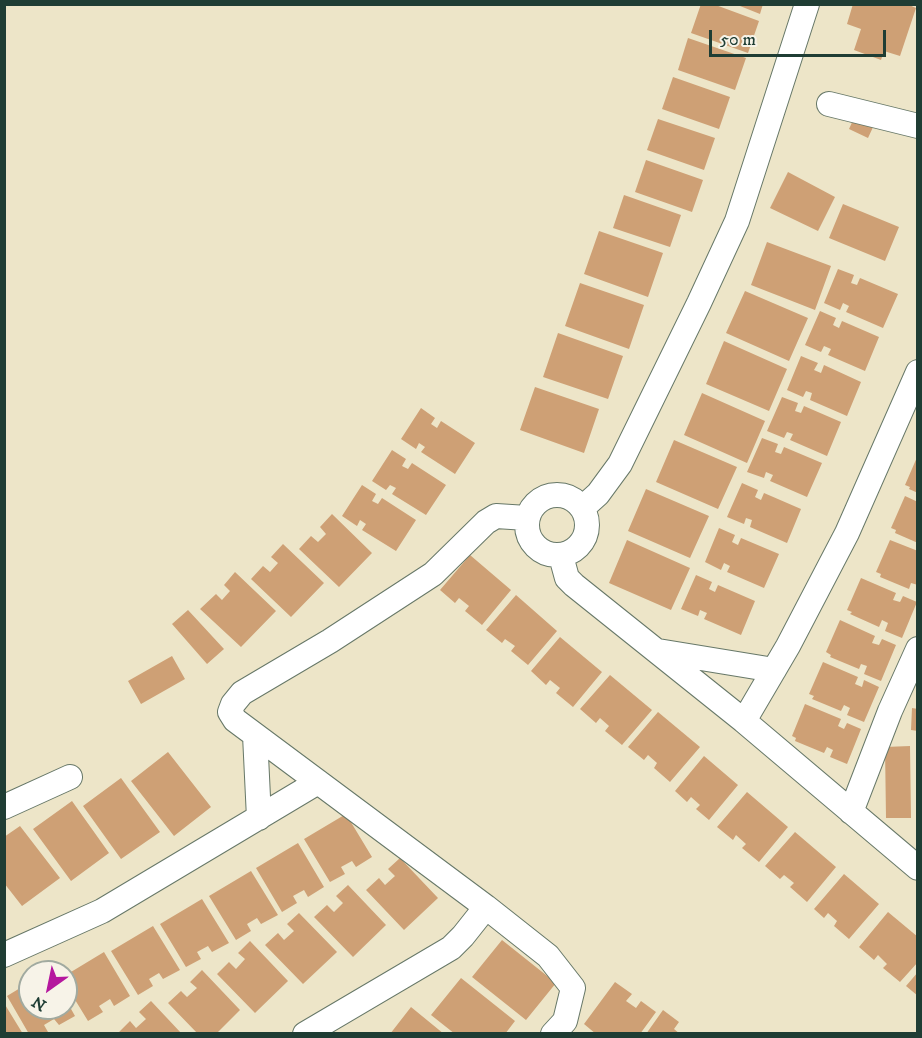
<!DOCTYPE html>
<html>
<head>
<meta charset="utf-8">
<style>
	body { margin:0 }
	#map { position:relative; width:922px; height:1038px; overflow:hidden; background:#ede5c8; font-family:"IM FELL DW Pica",serif }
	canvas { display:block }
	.frame { position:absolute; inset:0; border:6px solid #1f3d34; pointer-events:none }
	.north { position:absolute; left:18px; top:960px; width:60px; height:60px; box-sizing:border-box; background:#f7f3e8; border:2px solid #a1aaa0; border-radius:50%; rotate:213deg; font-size:16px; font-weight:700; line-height:24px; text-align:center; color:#1f3d34 }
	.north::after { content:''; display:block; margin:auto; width:21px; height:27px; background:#b5179e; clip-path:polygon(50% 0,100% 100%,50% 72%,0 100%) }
	.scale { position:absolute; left:709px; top:30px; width:177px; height:27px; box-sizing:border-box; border:3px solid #1f3d34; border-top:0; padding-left:8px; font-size:18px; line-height:21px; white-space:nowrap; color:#1f3d34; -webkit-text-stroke:4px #f7f3e8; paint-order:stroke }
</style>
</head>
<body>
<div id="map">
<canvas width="922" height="1038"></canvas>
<div class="frame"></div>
<div class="north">N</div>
<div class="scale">50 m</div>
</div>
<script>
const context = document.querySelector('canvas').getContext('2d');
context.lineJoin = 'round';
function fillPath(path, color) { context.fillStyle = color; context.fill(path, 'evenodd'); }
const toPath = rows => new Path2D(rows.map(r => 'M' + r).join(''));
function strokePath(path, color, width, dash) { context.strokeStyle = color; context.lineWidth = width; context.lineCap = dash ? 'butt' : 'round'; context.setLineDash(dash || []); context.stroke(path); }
fillPath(toPath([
	[701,4,713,4,759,21,748,53,691,33],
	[735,4,763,4,760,14],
	[853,4,907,4,916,8,900,56,884,51,881,60,854,50,861,29,847,24],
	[688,38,746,58,735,90,678,70],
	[673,77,730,97,719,129,662,109],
	[855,116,874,125,868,138,849,129],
	[658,119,715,138,704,170,647,150],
	[646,160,703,180,692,212,635,192],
	[788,172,835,197,818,231,770,208],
	[624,195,681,215,670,247,613,228],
	[843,204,899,227,885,261,829,238],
	[599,231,663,253,648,297,584,274],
	[767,242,831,266,815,310,751,285],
	[838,269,854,275,851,283,857,285,860,278,898,294,883,328,846,312,849,306,843,303,840,310,824,303],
	[580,283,644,305,629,349,565,326],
	[745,291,808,318,789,361,726,333],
	[820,311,836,318,833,325,839,328,842,321,879,337,865,371,828,355,831,349,824,346,821,352,805,345],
	[558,333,623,356,608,399,543,377],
	[724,341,787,369,769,411,706,384],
	[801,356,818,363,814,370,821,373,824,365,861,382,847,416,810,400,812,393,806,391,803,397,787,390],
	[535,387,599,409,584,453,520,430],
	[702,393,765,421,747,463,684,435],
	[782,397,798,403,795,411,801,413,804,406,841,422,827,456,790,440,793,434,787,432,784,438,767,431],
	[421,408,435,418,431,424,437,428,441,421,475,443,455,474,421,452,425,447,419,443,416,449,401,439],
	[762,438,778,444,775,452,781,454,784,447,822,463,807,497,770,481,773,475,766,472,764,478,747,472],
	[674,440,737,467,718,509,656,482],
	[392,450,406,459,402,466,408,469,412,463,446,485,426,515,392,494,396,488,390,485,386,490,372,481],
	[918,455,918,493,909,489,910,487,905,485],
	[742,483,758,490,755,497,761,500,764,493,801,509,787,543,750,527,752,520,746,518,744,524,727,517],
	[362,485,376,494,372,501,378,504,382,498,416,520,396,551,362,530,366,524,360,520,357,526,342,516],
	[646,489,709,516,690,558,628,531],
	[905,496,918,502,918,543,895,533,896,530,891,528],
	[332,514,372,553,339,587,299,549,311,536,318,542,326,534,320,527],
	[719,528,735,535,732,542,738,545,741,538,779,554,764,588,727,572,730,566,724,563,721,570,705,562],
	[627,540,690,568,671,610,609,583],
	[890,540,918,551,918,585,911,583,909,589,880,577,881,574,876,572],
	[283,544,324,583,291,617,251,579,263,566,270,572,278,563,271,557],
	[470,555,511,590,482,625,465,611,469,606,459,598,455,603,440,590],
	[235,572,276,611,241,647,200,609,216,594,222,600,230,591,224,585],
	[696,575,712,582,709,589,715,592,718,585,755,601,741,635,704,619,707,613,700,610,698,616,681,609],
	[861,578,896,593,893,600,900,602,903,596,917,602,902,638,885,631,888,623,882,620,879,627,850,614,852,612,847,610],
	[516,595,557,631,528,665,511,651,515,646,505,639,502,643,486,630],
	[188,610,224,649,207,664,172,624],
	[840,620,875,636,872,643,879,645,882,639,896,645,881,681,864,674,867,666,861,664,859,669,830,657,831,655,826,652],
	[560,637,602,672,573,707,556,693,560,688,550,680,546,685,531,671],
	[172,656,185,679,141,704,128,681],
	[823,662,858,677,855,684,862,687,864,680,879,687,864,722,847,715,850,708,844,705,841,711,812,699,814,696,809,694],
	[610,675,652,710,622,745,605,731,609,726,600,718,596,723,580,709],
	[805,704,841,719,838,726,844,729,847,723,861,729,847,764,830,757,833,750,827,747,824,753,795,741,796,738,792,736],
	[912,708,918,709,918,731,911,730],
	[658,712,700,747,670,782,654,768,657,763,648,755,644,760,628,747],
	[910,746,911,818,886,818,885,747],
	[168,752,211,807,174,836,131,781],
	[704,756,738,785,709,820,696,809,700,805,691,797,687,802,675,791],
	[121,778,160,832,121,859,83,806],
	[747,792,788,827,759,862,742,848,746,844,736,835,733,840,717,827],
	[72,801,109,853,71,881,33,829],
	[346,814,372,857,356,867,352,861,341,867,345,874,330,882,304,839],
	[20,826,60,878,22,906,4,883,4,837],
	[795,832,836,867,807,902,790,887,794,883,784,875,780,879,765,866],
	[298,843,324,887,308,897,304,890,293,896,297,903,282,912,256,868],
	[400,858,438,898,404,930,366,890,379,878,385,885,395,876,388,869],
	[251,871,278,915,261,924,257,918,247,924,251,931,236,940,209,896],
	[844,874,879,904,849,939,834,926,837,921,828,913,824,918,814,909],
	[348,885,386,925,353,957,314,917,327,905,334,912,343,903,336,896],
	[202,899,229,943,212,952,208,946,197,952,201,959,186,967,160,924],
	[888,912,918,937,918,962,900,982,883,968,887,964,878,955,874,960,859,947],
	[299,913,337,952,303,984,265,945,278,933,284,940,294,931,287,924],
	[153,926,180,970,163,979,159,973,149,979,153,986,138,995,111,951],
	[502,940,556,983,526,1020,472,977],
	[250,941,288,981,255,1013,217,974,229,962,236,969,245,959,238,953],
	[104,952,130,996,114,1006,110,999,99,1006,103,1012,88,1021,66,985,66,975],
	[202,970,240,1010,216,1034,198,1034,168,1003,181,991,187,997,197,988,190,982],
	[918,972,918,996,906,986],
	[461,978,515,1021,505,1034,455,1034,431,1015],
	[30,982,30,1008,66,1008,66,1000,75,1016,59,1025,54,1019,44,1025,48,1032,45,1034,29,1034,7,996],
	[615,982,632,994,626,1001,636,1008,641,1001,656,1012,640,1034,596,1034,584,1024],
	[151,1001,182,1034,117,1034,130,1021,136,1028,146,1019,139,1012],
	[4,1003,23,1034,4,1034],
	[411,1007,444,1034,390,1034],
	[663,1010,679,1022,674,1029,680,1034,646,1034]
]), '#cea075');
const minor = toPath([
	[829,104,918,126],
	'527 525a30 30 0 1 1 60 0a30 30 0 1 1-60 0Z',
	[581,507,588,503,598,494,620,464,699,303,737,221,807,4],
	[527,518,496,516,486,522,433,574,330,641,242,693,233,704,230,712,235,720,486,907,548,956,573,988,565,1021,553,1034],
	[561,556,567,578,574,585,744,721,918,868],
	[658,651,774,670],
	[744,721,788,646,847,533,918,372],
	[255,735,259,818],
	[4,807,70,777],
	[851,812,890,711,918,649],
	[4,955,102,911,318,782],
	[305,1034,451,948,463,936,486,907]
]);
strokePath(minor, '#677868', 26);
strokePath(minor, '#fff', 24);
</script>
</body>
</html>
